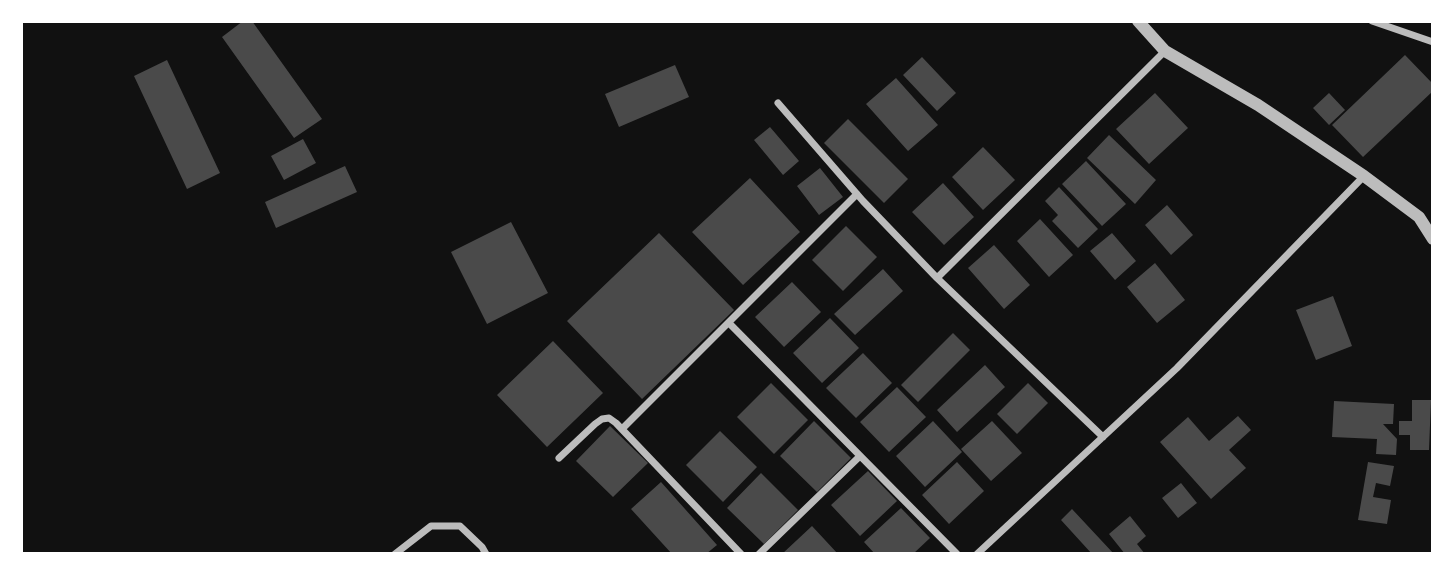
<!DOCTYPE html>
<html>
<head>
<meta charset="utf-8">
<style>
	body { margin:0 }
	#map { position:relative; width:1454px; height:575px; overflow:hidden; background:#111; font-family:Quicksand,sans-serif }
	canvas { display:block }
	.frame { position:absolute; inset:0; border:23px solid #fff; pointer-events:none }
</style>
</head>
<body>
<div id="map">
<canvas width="1454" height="575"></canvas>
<div class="frame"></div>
</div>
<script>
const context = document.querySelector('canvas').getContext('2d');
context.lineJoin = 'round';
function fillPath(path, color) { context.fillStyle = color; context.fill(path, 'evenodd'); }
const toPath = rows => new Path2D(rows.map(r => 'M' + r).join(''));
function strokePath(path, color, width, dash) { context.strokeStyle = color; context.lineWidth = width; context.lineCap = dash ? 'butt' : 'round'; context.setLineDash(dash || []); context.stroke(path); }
fillPath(toPath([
	[243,21,252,21,322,119,294,138,222,37],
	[1405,55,1433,84,1433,91,1363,157,1332,125],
	[922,57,956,93,937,111,903,75],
	[167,60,220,173,187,189,134,76],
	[675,65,689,97,619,127,605,94],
	[896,78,938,125,908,151,866,104],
	[1155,93,1188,128,1149,164,1116,129],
	[1329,93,1345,110,1329,125,1313,108],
	[848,119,908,179,884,203,824,143],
	[770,127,799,161,783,175,754,140],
	[1109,135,1156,180,1135,204,1087,158],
	[303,139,316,163,284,180,271,156],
	[983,147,1015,180,983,210,952,177],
	[1086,161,1126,204,1102,226,1062,184],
	[345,166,357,192,276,228,265,202],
	[820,168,843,197,819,215,797,186],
	[750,178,800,232,743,285,692,232],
	[943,183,974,217,944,245,912,212],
	[1059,187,1098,229,1078,248,1052,221,1058,215,1045,201],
	[1167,205,1193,235,1171,255,1145,225],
	[1040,219,1073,255,1049,277,1017,241],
	[511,222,548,293,487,324,451,252],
	[846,226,877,257,843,291,812,260],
	[659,233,734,310,642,399,567,321],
	[1112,233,1136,261,1115,280,1090,251],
	[994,245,1030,285,1004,309,968,268],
	[1155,263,1185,300,1157,323,1127,287],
	[883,269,903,291,855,335,834,314],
	[792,282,821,312,784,347,755,317],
	[1333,296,1352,346,1316,360,1296,310],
	[830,318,859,348,822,383,793,353],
	[953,333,970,350,918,402,901,385],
	[553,341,603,393,547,447,497,395],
	[863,353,892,383,856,418,826,388],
	[985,365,1005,387,957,432,937,410],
	[771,383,808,420,774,454,737,417],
	[1028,383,1048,403,1017,434,997,414],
	[897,387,926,417,889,452,860,422],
	[1412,400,1431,400,1429,450,1410,450,1410,435,1399,435,1399,421,1412,421],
	[1334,401,1394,404,1393,424,1383,424,1397,439,1396,455,1376,454,1377,439,1332,437],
	[1238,416,1251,430,1229,450,1246,468,1211,499,1160,442,1188,417,1209,441],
	[814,421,851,458,817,492,780,456],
	[933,421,962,452,925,487,896,456],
	[992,421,1022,453,991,481,961,449],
	[610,426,648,463,613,497,576,461],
	[720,431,757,467,723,502,686,465],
	[957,462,984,491,949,524,922,495],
	[1368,462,1394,466,1390,486,1376,483,1373,497,1391,500,1387,524,1358,520],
	[868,471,897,501,860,536,831,505],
	[761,473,798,510,764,544,727,508],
	[661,482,717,545,706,554,672,554,631,509],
	[1181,483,1197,503,1178,518,1162,498],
	[901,508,930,538,913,554,875,554,864,542],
	[1072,509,1114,554,1092,554,1061,520],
	[1130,516,1146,536,1137,544,1145,554,1125,554,1109,534],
	[812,526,838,554,782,554]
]), '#4a4a4a');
strokePath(toPath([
	[1372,21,1433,42],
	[778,103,863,201,937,278,1103,437],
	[937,278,1165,51],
	[729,323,957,554],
	[622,429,857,194],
	[559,458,595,424,602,419,609,418,616,423,741,554],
	[395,554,431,526,460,526,482,547,486,554],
	[759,554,860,456],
	[977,554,1177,368,1364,176]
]), '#bcbcbc', 7);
strokePath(toPath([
	[1138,21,1165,51,1258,105,1364,176,1419,217,1433,239]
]), '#bcbcbc', 12);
</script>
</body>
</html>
